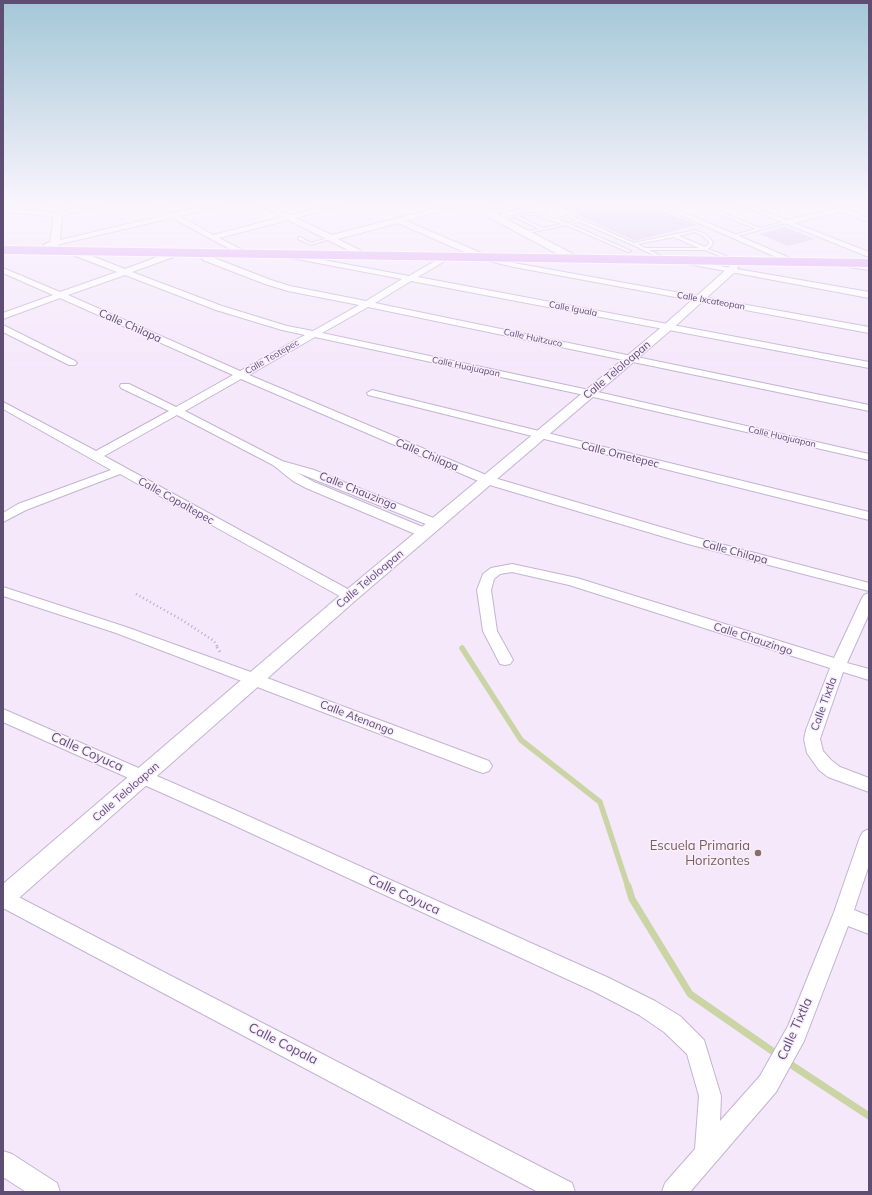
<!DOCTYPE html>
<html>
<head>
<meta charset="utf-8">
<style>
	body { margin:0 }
	#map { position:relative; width:872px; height:1195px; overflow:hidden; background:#f5e8fb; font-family:Mulish,sans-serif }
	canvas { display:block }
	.frame { position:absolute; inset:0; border:4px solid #5e4e73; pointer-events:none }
</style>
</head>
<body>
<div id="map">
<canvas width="872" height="1195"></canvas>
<div class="frame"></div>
</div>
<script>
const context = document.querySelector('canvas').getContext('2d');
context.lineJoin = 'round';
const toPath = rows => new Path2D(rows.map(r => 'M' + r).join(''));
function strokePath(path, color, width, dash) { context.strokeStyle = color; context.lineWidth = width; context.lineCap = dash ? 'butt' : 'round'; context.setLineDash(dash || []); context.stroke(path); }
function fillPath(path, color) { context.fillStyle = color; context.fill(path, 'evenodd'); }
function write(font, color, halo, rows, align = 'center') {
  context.font = font + ' Mulish,sans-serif'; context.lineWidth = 3; context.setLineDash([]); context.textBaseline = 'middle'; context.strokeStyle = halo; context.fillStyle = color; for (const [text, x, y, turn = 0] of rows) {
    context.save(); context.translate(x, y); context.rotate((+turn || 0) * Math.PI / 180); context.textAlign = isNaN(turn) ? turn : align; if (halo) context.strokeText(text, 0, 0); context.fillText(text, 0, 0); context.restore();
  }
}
strokePath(toPath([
	[462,648,521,740,600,802,628,887]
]), '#cad4a4', 5.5);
strokePath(toPath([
	[628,886,632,899,690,994,778,1055],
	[787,1062,869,1116]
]), '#cad4a4', 7);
fillPath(toPath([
	[554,204,646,204,697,225,635,241],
	[785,227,815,239,788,246,759,234]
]), '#d7c1ee');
const service = toPath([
	[150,204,155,204,176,216,173,217,150,204],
	[714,210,716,210,760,228,787,221,789,222,734,237,733,237,733,235,756,229,714,212,714,210],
	[527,213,535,213,555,219,571,215,634,243,695,230,705,234,713,242,712,245,708,249,733,259,730,260,705,250,649,250,665,258,665,260,664,260,633,245,580,222,570,224,631,251,628,252,566,225,524,234,522,233,523,232,539,229,515,217,498,220,496,219,527,213],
	[527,215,535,215,562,224,543,228,519,216,527,215],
	[570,217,576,221,567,223,559,220,570,217],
	[695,232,703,236,709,242,709,244,705,247,679,236,695,232],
	[674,237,699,248,645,248,638,244,674,237],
	[298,237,300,237,311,243,331,237,333,238,311,245,298,239,298,237]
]);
const minor = toPath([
	[93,204,106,204,58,217,3,212,3,208,58,213,93,204],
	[213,204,227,204,180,216,213,235,282,217,258,204,267,204,290,215,333,204,346,204,296,218,332,235,452,204,464,204,406,221,486,255,514,263,869,327,869,333,514,267,480,259,398,223,338,239,365,253,365,257,362,257,288,220,219,238,244,251,244,255,241,255,172,218,47,247,43,245,47,243,213,204],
	[523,204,538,204,488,216,484,214,488,212,523,204],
	[655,204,665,204,799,262,795,264,792,264,655,204],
	[737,204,747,204,787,220,855,204,869,204,849,210,869,218,869,222,841,212,794,223,869,252,869,257,737,204],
	[68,249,74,249,125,269,173,251,179,251,179,255,132,272,222,306,287,326,313,331,359,305,288,291,265,284,203,260,199,253,200,251,206,251,209,256,271,280,290,286,366,301,402,279,286,257,282,255,286,253,409,276,447,254,450,254,450,258,418,277,869,362,869,368,411,281,375,303,869,405,869,411,368,307,322,333,589,390,869,454,869,460,589,396,315,337,249,375,491,477,698,538,869,583,869,591,688,544,483,483,241,379,185,411,282,461,314,470,441,521,443,524,441,527,433,527,296,472,314,482,430,530,431,533,430,536,420,536,306,488,293,481,273,465,177,415,104,456,355,593,357,596,355,599,350,600,345,599,120,474,26,510,3,522,3,513,18,504,111,470,3,409,3,402,96,451,169,411,121,388,120,386,121,384,129,384,176,407,233,375,60,298,3,319,3,313,53,295,3,273,3,268,60,292,117,272,68,253,68,249],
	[125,275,216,310,282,330,305,335,240,371,68,295,125,275],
	[680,259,869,292,869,298,683,263,680,263,680,259],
	[843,262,869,266,869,270,843,266,843,262],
	[3,325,75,361,77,363,75,365,69,365,3,332,3,325],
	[372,390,869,512,869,520,368,395,367,393,372,390],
	[512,564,577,578,834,658,862,598,864,595,869,593,869,614,847,663,869,669,869,680,843,672,820,739,823,751,831,760,840,767,869,778,869,792,828,777,819,770,807,753,804,739,806,730,830,668,569,585,512,572,500,574,494,579,491,590,497,631,513,660,510,664,505,665,500,664,483,631,477,590,483,574,491,568,512,564],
	[3,587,126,627,259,675,489,761,492,766,489,771,483,773,477,771,116,633,3,596,3,587],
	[3,709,228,807,609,978,655,1001,680,1016,704,1040,721,1096,720,1121,760,1076,788,1026,833,915,860,837,863,832,869,829,869,865,854,910,869,916,869,934,848,926,804,1041,776,1092,690,1192,662,1192,665,1183,695,1149,699,1096,687,1054,664,1032,639,1015,595,992,216,817,3,722,3,709],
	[3,889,572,1183,575,1192,538,1192,3,908,3,889],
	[3,1151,12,1154,57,1183,60,1192,26,1192,3,1177,3,1151]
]);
const tertiary = toPath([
	[55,204,63,204,59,251,54,254,49,251,55,204],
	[737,258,742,261,735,272,672,329,356,600,11,905,3,908,3,884,344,592,664,325,728,268,734,259,737,258]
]);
const secondary = toPath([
	[464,204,477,204,577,256,579,258,577,260,569,260,464,204]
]);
const primary = toPath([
	[3,246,869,259,869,267,3,254,3,246]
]);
strokePath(service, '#c3b4d1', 2);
strokePath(minor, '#c3b4d1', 2);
strokePath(tertiary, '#c3b4d1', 2);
strokePath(secondary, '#c5b3d6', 2);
strokePath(primary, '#fff', 2);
strokePath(toPath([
	[136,594,182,620,214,641,218,648]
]), '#baa4d4', 2.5, [1, 3]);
strokePath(toPath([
	[217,647,220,652]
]), '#baa4d4', 3, [1, 3.5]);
fillPath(service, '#fff');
fillPath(minor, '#fff');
fillPath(tertiary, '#fff');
fillPath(secondary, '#fff');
fillPath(primary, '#dda5f5');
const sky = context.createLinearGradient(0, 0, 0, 372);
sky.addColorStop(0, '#a3c7d7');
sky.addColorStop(0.55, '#faf5fd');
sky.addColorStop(1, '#faf5fd00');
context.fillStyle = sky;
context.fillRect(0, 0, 872, 372);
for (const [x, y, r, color] of [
	[758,853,4,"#8d6e63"]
]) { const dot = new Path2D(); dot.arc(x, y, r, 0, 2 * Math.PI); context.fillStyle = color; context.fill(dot); strokePath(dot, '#f9eefe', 1.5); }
write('9px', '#5e4e73', '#f9eefe', [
	["Calle Ixcateopan",711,301,10],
	["Calle Iguala",573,309,11],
	["Calle Huitzuco",533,338,12],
	["Calle Teotepec",272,357,-30],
	["Calle Huajuapan",466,367,12],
	["Calle Huajuapan",782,437,13]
]);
write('11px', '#5e4e73', '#f9eefe', [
	["Calle Chilapa",130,326,24],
	["Calle Teloloapan",617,370,-40],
	["Calle Chilapa",427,455,23],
	["Calle Ometepec",620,455,14],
	["Calle Chauzingo",358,491,22],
	["Calle Copaltepec",176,501,29],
	["Calle Chilapa",735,552,15],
	["Calle Teloloapan",370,579,-40],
	["Calle Chauzingo",753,639,18],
	["Calle Tixtla",824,704,-70],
	["Calle Atenango",357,718,21],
	["Calle Teloloapan",126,792,-41]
]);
write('13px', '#5e4e73', '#f9eefe', [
	["Calle Coyuca",87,752,24],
	["Calle Coyuca",404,895,25],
	["Calle Tixtla",795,1029,-66],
	["Calle Copala",283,1044,27]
]);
write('13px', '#785e54', '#f9eefe', [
	["Escuela Primaria",750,846],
	["Horizontes",750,861]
], 'right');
</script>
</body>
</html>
